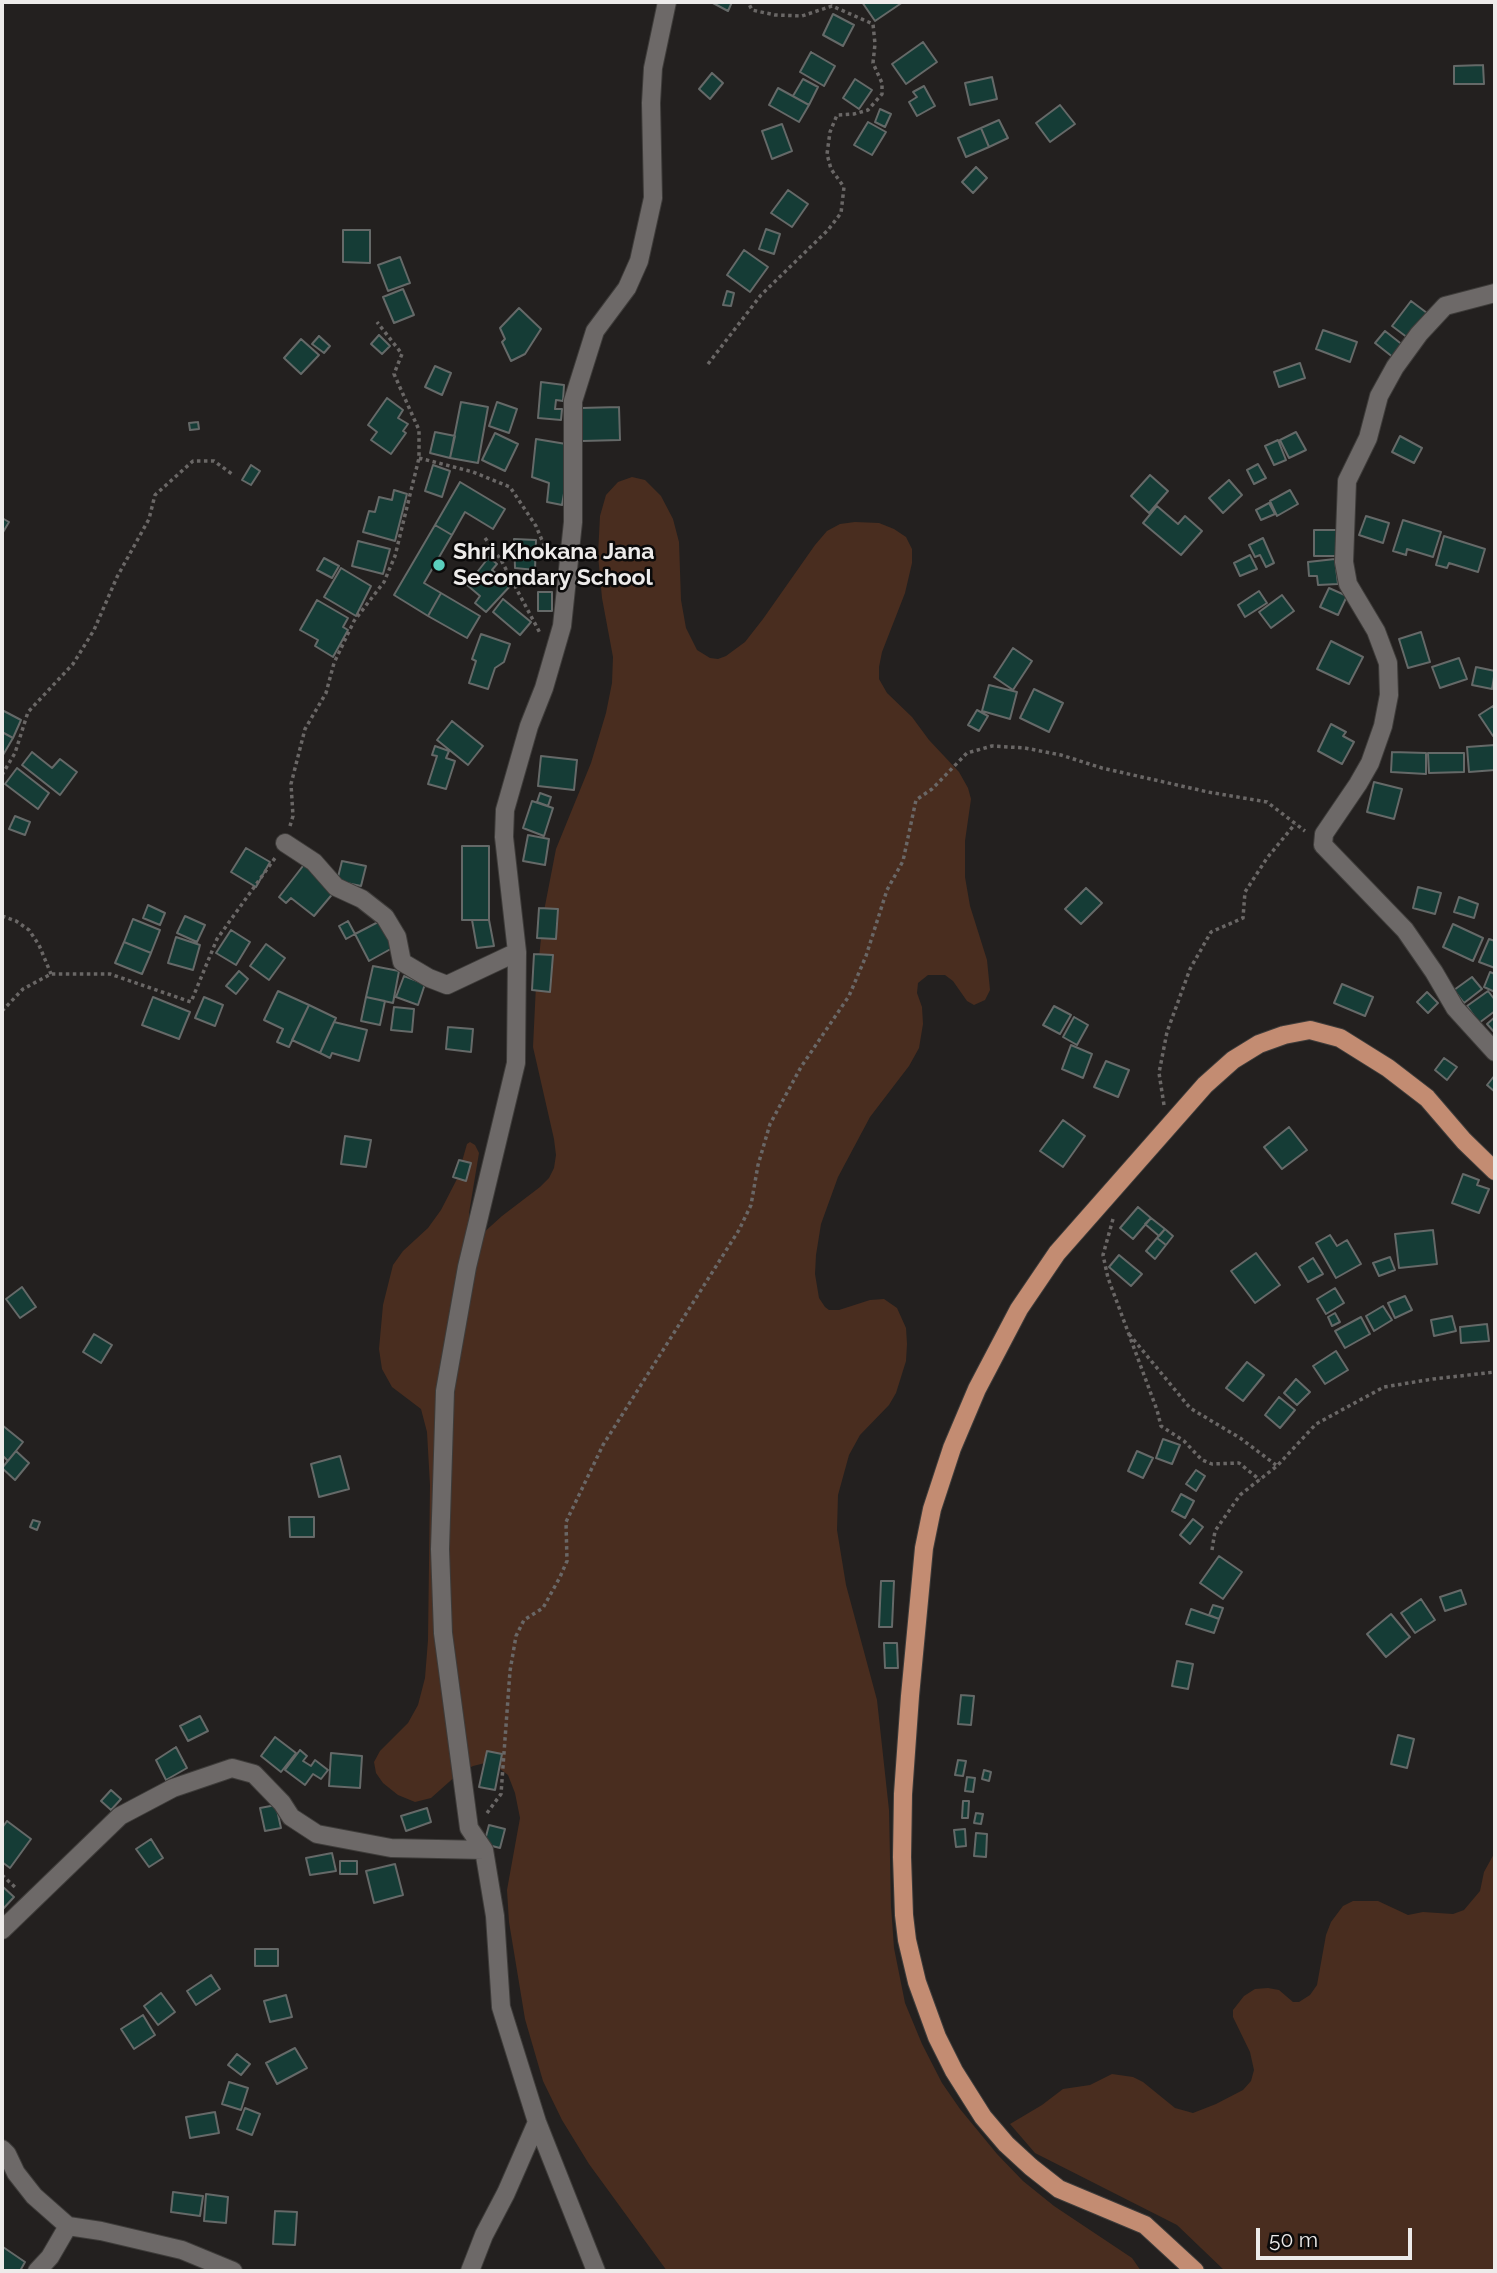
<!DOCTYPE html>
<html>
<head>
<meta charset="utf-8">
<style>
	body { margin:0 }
	#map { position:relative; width:1497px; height:2273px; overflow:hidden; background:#23201f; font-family:Raleway,sans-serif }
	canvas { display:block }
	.frame { position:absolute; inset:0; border:4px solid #edebea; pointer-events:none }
	.scale { position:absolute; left:1256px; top:2228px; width:156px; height:32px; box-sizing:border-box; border:4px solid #edebea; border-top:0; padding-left:9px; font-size:21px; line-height:24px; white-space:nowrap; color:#edebea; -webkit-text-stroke:5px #0b0a0a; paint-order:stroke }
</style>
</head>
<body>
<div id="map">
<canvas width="1497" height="2273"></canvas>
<div class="frame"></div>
<div class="scale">50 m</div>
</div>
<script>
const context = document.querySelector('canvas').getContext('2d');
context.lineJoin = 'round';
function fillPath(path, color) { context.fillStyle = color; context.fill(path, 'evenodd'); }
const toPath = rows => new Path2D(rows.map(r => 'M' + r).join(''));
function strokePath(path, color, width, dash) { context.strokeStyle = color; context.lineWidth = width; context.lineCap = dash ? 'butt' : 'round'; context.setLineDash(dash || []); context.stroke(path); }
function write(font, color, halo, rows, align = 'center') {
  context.font = font + ' Raleway,sans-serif'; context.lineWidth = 5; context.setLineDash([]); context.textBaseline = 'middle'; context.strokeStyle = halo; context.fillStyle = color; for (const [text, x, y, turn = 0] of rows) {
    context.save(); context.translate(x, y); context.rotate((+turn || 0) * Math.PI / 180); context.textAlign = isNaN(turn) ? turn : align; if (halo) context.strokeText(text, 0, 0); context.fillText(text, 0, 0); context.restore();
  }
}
fillPath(toPath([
	[632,477,645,480,661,496,673,519,679,542,681,600,686,628,697,650,710,658,718,659,726,656,745,642,763,619,815,545,827,531,840,524,855,522,879,523,894,529,906,537,912,549,912,563,905,593,882,652,879,667,879,679,887,693,912,717,929,740,959,772,968,788,971,799,965,841,965,877,970,906,987,960,990,990,985,1000,974,1005,967,1001,953,981,945,975,928,975,918,983,917,993,922,1007,923,1024,919,1048,909,1066,870,1117,838,1177,821,1224,816,1255,815,1274,819,1298,825,1307,829,1310,839,1310,870,1300,884,1299,897,1308,906,1328,907,1344,906,1361,896,1393,889,1405,860,1435,849,1455,838,1495,837,1530,846,1585,877,1700,889,1810,891,1906,894,1948,905,2003,922,2044,942,2083,960,2109,997,2154,1023,2181,1054,2206,1132,2258,1141,2271,667,2271,589,2164,562,2120,543,2081,525,2019,509,1922,507,1890,520,1818,515,1793,508,1775,495,1765,485,1763,473,1766,458,1774,431,1798,415,1802,398,1795,383,1783,376,1773,374,1762,380,1751,408,1723,418,1705,425,1678,428,1640,430,1485,427,1432,421,1409,392,1387,382,1369,379,1349,383,1305,393,1265,403,1251,428,1228,441,1210,457,1179,467,1144,470,1142,475,1145,479,1153,469,1213,469,1229,481,1235,502,1216,540,1187,549,1178,554,1168,556,1155,554,1139,533,1047,536,985,544,911,556,849,591,763,606,713,612,683,613,657,602,598,598,555,600,516,606,495,618,482],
	[1495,1852,1495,2271,1225,2271,1177,2225,1035,2153,1010,2124,1042,2105,1063,2089,1090,2085,1112,2074,1133,2077,1143,2082,1175,2108,1193,2113,1216,2104,1243,2090,1251,2081,1254,2070,1250,2052,1233,2017,1233,2010,1244,1996,1255,1989,1268,1988,1279,1990,1293,2002,1299,2002,1310,1995,1317,1985,1326,1935,1331,1922,1343,1906,1353,1901,1378,1901,1408,1915,1423,1912,1453,1914,1464,1910,1480,1891,1484,1872]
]), '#492d1f');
const building = toPath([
	[711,2,732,2,728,11,711,2],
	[862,2,903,2,875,21,862,2],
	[833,14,854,25,843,46,823,35,833,14],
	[923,42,937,62,906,84,892,64,923,42],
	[811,52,835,66,824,86,800,72,811,52],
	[1483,65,1484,84,1454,84,1454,66,1483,65],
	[712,73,723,83,710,99,699,89,712,73],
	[992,77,997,99,970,105,965,83,992,77],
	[803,79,818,87,809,105,793,96,803,79],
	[855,79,872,90,859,109,843,98,855,79],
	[924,86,935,106,917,116,909,102,917,97,913,92,924,86],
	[778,88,809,105,799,122,769,105,778,88],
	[1060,105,1075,124,1050,142,1036,123,1060,105],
	[880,109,891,114,885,127,875,122,880,109],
	[999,120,1008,138,989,147,981,128,999,120],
	[868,122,886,132,872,155,854,145,868,122],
	[782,124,792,151,772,159,762,131,782,124],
	[981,128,989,147,966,157,958,138,981,128],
	[976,167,987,178,973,193,962,182,976,167],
	[788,190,808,204,792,227,771,213,788,190],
	[766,229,780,234,774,254,759,249,766,229],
	[343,230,370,230,370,263,343,262,343,230],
	[744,250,768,267,750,292,727,275,744,250],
	[400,257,410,283,388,291,378,265,400,257],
	[403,289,414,315,394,323,383,297,403,289],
	[727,291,734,293,731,306,723,305,727,291],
	[1411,301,1427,313,1408,338,1392,326,1411,301],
	[519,308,541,329,525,354,511,361,502,342,505,339,500,328,519,308],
	[1323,330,1357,342,1350,362,1316,349,1323,330],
	[1385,331,1404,346,1394,358,1375,343,1385,331],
	[379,335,390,346,382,354,371,344,379,335],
	[319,336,330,346,324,353,312,344,319,336],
	[301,339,319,355,301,374,284,358,301,339],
	[1300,363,1305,378,1279,387,1274,372,1300,363],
	[435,366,451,373,442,395,425,387,435,366],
	[541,382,564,385,563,401,556,400,555,409,562,409,561,420,538,418,541,382],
	[387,398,403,410,398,418,408,424,403,431,406,433,391,454,371,440,377,432,368,425,387,398],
	[461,402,488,407,478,463,450,458,461,402],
	[497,402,517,409,509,433,489,426,497,402],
	[619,407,620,440,582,441,581,408,619,407],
	[198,422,199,429,190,430,189,423,198,422],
	[435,432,455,436,450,458,430,453,435,432],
	[1296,432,1306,450,1289,458,1280,440,1296,432],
	[495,433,518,444,505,471,482,460,495,433],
	[1400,436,1422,448,1414,463,1392,452,1400,436],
	[536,439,566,444,566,482,562,505,547,502,549,483,532,477,536,439],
	[1278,440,1286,460,1274,465,1265,446,1278,440],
	[1258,464,1266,478,1254,484,1247,470,1258,464],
	[251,465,260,471,251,485,242,480,251,465],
	[433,465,450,471,442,497,425,491,433,465],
	[1150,475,1168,491,1149,513,1131,496,1150,475],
	[1229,480,1242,495,1223,513,1209,498,1229,480],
	[460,482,505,509,493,529,465,512,452,535,435,525,460,482],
	[394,490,407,494,395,541,363,532,369,511,375,512,379,497,392,500,394,490],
	[1290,490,1298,504,1277,516,1270,501,1290,490],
	[1269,503,1275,514,1261,520,1256,510,1269,503],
	[1157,506,1178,524,1185,516,1202,531,1181,555,1143,523,1157,506],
	[1366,516,1389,523,1383,543,1359,535,1366,516],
	[2,518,9,522,2,534,2,518],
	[1403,520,1441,532,1433,557,1407,549,1406,555,1393,551,1403,520],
	[435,525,452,535,424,583,441,593,428,616,394,595,435,525],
	[1314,530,1337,530,1338,556,1314,556,1314,530],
	[1444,536,1485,549,1478,572,1449,563,1447,568,1436,565,1444,536],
	[1263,538,1274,563,1266,567,1260,555,1255,557,1249,545,1263,538],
	[514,539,536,540,535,570,515,568,514,539],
	[358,541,390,549,383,574,352,566,358,541],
	[1250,555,1257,569,1240,576,1234,563,1250,555],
	[489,557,497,564,492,570,511,585,486,612,475,603,480,596,467,585,489,557],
	[324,558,339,566,332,578,317,570,324,558],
	[1335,559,1338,584,1318,585,1317,576,1309,576,1308,562,1335,559],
	[341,568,371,586,356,616,324,597,341,568],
	[1329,588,1347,596,1338,615,1320,607,1329,588],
	[1259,591,1267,603,1245,617,1238,605,1259,591],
	[538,592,552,592,552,611,538,611,538,592],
	[441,593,480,616,467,638,428,616,441,593],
	[1282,595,1294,611,1271,628,1259,612,1282,595],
	[503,599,531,622,520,635,493,612,503,599],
	[317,600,348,618,343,627,348,630,333,657,315,646,318,640,300,630,317,600],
	[1421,632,1430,662,1408,668,1399,639,1421,632],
	[481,634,510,644,504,662,495,668,488,689,469,683,476,661,472,659,481,634],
	[1331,641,1363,657,1349,684,1317,669,1331,641],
	[1013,648,1032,661,1013,690,994,677,1013,648],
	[1459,658,1467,679,1440,688,1432,667,1459,658],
	[1476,667,1495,671,1492,689,1472,685,1476,667],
	[989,685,1017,692,1010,719,982,711,989,685],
	[1034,689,1063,703,1049,732,1020,718,1034,689],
	[1493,706,1495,709,1495,735,1493,736,1479,715,1493,706],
	[2,710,21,720,13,738,2,732,2,710],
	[977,710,988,716,979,731,968,725,977,710],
	[452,721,483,746,468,765,437,740,452,721],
	[1331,724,1346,732,1343,736,1354,742,1342,764,1318,751,1331,724],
	[2,732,13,738,3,755,2,754,2,732],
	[1495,745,1495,770,1469,772,1467,747,1495,745],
	[435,746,449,751,446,758,455,761,446,789,428,784,437,756,432,755,435,746],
	[32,752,52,768,60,759,77,772,60,795,22,765,32,752],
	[1392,752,1426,753,1426,774,1391,772,1392,752],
	[1428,753,1464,753,1464,772,1429,773,1428,753],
	[541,756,577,760,574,790,538,786,541,756],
	[17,768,49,793,38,809,5,784,17,768],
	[1374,782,1402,789,1394,819,1367,812,1374,782],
	[540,793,551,797,548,806,537,802,540,793],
	[532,801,553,808,544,836,523,828,532,801],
	[15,816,30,822,25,835,9,829,15,816],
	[528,835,549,839,545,865,523,861,528,835],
	[462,846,489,846,489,920,462,920,462,846],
	[246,848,270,862,256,887,231,872,246,848],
	[342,861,366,866,361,886,337,881,342,861],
	[306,862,315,869,312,873,335,891,314,916,291,898,286,903,279,897,306,862],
	[1418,887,1441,893,1435,914,1413,908,1418,887],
	[1086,888,1102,903,1081,924,1065,909,1086,888],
	[1459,897,1478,904,1474,918,1454,912,1459,897],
	[148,905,165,913,160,925,143,918,148,905],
	[539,908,558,909,556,939,537,938,539,908],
	[185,916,205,925,197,942,177,933,185,916],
	[133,919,160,930,151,953,124,942,133,919],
	[382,920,396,946,369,961,355,934,382,920],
	[472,920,489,920,494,946,477,948,472,920],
	[348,921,355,934,346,939,339,926,348,921],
	[1453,924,1483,938,1473,961,1443,947,1453,924],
	[231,930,250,942,236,965,216,953,231,930],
	[176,937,200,945,193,970,168,963,176,937],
	[1489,939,1495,941,1495,968,1479,962,1489,939],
	[124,942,151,953,142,974,115,963,124,942],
	[266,944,285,958,269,980,250,966,266,944],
	[534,954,553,955,550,992,532,990,534,954],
	[373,966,399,971,393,1003,366,997,373,966],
	[239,971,248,979,236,994,226,986,239,971],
	[1490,972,1495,974,1495,992,1484,987,1490,972],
	[404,976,425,984,418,1005,396,997,404,976],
	[1472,977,1482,989,1464,1003,1454,990,1472,977],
	[1342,984,1373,997,1365,1016,1334,1003,1342,984],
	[278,991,309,1005,289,1047,277,1042,283,1029,264,1020,278,991],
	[1488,991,1495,1000,1495,1011,1479,1023,1467,1006,1488,991],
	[1427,992,1438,1003,1428,1013,1417,1002,1427,992],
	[153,997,190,1012,179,1039,142,1025,153,997],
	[204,997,223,1005,215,1026,195,1018,204,997],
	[366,997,385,1001,380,1025,361,1021,366,997],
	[309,1005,336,1018,320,1053,292,1040,309,1005],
	[1054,1006,1071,1015,1060,1034,1043,1025,1054,1006],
	[394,1007,414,1009,412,1032,391,1030,394,1007],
	[1074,1017,1088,1025,1077,1045,1063,1037,1074,1017],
	[1495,1017,1495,1033,1487,1024,1495,1017],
	[334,1022,367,1030,359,1061,332,1053,330,1058,320,1053,334,1022],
	[448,1027,473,1029,471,1052,446,1049,448,1027],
	[1071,1045,1092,1054,1083,1078,1062,1069,1071,1045],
	[1444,1058,1457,1067,1447,1080,1435,1070,1444,1058],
	[1106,1061,1129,1070,1118,1097,1094,1087,1106,1061],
	[1495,1075,1495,1092,1487,1085,1495,1075],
	[1063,1120,1085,1136,1063,1167,1040,1151,1063,1120],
	[1289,1127,1307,1150,1282,1169,1264,1147,1289,1127],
	[345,1136,371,1140,366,1167,341,1164,345,1136],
	[459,1160,471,1163,466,1181,453,1177,459,1160],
	[1463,1174,1479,1180,1477,1185,1489,1189,1479,1213,1452,1203,1463,1174],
	[1138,1207,1151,1218,1133,1239,1120,1228,1138,1207],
	[1151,1218,1165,1229,1159,1236,1145,1224,1151,1218],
	[1165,1229,1173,1236,1166,1245,1157,1238,1165,1229],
	[1433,1230,1437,1264,1399,1268,1395,1234,1433,1230],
	[1330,1235,1337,1246,1347,1240,1361,1264,1336,1278,1316,1243,1330,1235],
	[1157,1238,1166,1245,1155,1259,1146,1251,1157,1238],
	[1256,1253,1280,1285,1255,1303,1231,1271,1256,1253],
	[1119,1255,1142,1274,1131,1286,1109,1267,1119,1255],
	[1390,1257,1395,1270,1379,1276,1373,1263,1390,1257],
	[1313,1258,1323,1274,1308,1282,1299,1267,1313,1258],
	[22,1287,36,1307,20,1318,6,1299,22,1287],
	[1335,1288,1344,1303,1326,1314,1317,1299,1335,1288],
	[1405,1296,1412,1310,1395,1318,1388,1303,1405,1296],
	[1383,1306,1392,1320,1374,1331,1366,1316,1383,1306],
	[1335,1313,1340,1322,1332,1326,1328,1317,1335,1313],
	[1452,1316,1456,1331,1434,1336,1431,1320,1452,1316],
	[1361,1317,1370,1334,1345,1348,1335,1331,1361,1317],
	[1487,1324,1489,1341,1461,1343,1460,1327,1487,1324],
	[94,1334,112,1345,101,1363,83,1352,94,1334],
	[1336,1351,1348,1370,1325,1384,1313,1366,1336,1351],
	[1247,1362,1264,1375,1243,1401,1226,1388,1247,1362],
	[1296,1379,1310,1392,1297,1405,1284,1393,1296,1379],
	[1279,1397,1295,1410,1280,1428,1265,1415,1279,1397],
	[2,1425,23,1442,8,1461,2,1455,2,1425],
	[1163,1439,1180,1445,1172,1464,1156,1458,1163,1439],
	[16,1451,29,1463,15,1480,2,1468,16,1451],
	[1137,1451,1153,1458,1143,1478,1128,1471,1137,1451],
	[340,1456,349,1489,319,1497,311,1464,340,1456],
	[1196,1470,1205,1476,1196,1491,1186,1484,1196,1470],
	[1181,1494,1194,1501,1185,1518,1172,1511,1181,1494],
	[289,1517,314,1517,314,1537,290,1537,289,1517],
	[1193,1519,1203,1527,1190,1544,1180,1535,1193,1519],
	[33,1520,40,1522,37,1530,30,1527,33,1520],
	[1219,1556,1242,1572,1223,1599,1200,1583,1219,1556],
	[881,1581,894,1581,892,1627,879,1627,881,1581],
	[1461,1590,1466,1604,1445,1611,1440,1597,1461,1590],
	[1421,1599,1435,1620,1415,1633,1401,1613,1421,1599],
	[1213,1605,1223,1608,1219,1619,1209,1615,1213,1605],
	[1191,1609,1219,1619,1214,1633,1186,1624,1191,1609],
	[1391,1614,1410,1637,1386,1657,1367,1634,1391,1614],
	[884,1643,897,1643,898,1668,885,1668,884,1643],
	[1177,1661,1193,1664,1188,1689,1172,1686,1177,1661],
	[961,1695,974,1696,971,1725,958,1724,961,1695],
	[200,1716,208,1731,188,1741,180,1726,200,1716],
	[1398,1735,1414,1739,1407,1768,1391,1764,1398,1735],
	[275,1737,296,1753,281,1772,261,1756,275,1737],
	[176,1747,187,1768,166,1780,156,1760,176,1747],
	[300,1750,307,1756,303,1761,311,1766,315,1760,328,1770,321,1779,313,1774,305,1785,285,1770,300,1750],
	[487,1751,502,1754,495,1790,479,1787,487,1751],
	[331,1753,362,1756,360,1788,329,1786,331,1753],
	[958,1760,966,1761,963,1776,955,1775,958,1760],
	[984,1770,991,1772,989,1781,982,1779,984,1770],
	[967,1777,975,1778,973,1792,965,1791,967,1777],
	[111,1790,121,1799,111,1810,101,1801,111,1790],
	[963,1801,969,1801,968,1818,962,1818,963,1801],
	[276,1805,281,1828,265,1831,260,1808,276,1805],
	[427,1808,431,1822,406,1831,401,1816,427,1808],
	[976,1813,983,1814,981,1824,974,1823,976,1813],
	[7,1821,31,1839,10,1868,2,1862,2,1828,7,1821],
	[489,1825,505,1829,500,1848,484,1844,489,1825],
	[965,1829,966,1846,956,1847,954,1830,965,1829],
	[976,1833,987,1834,986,1857,974,1856,976,1833],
	[151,1839,163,1858,149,1867,136,1849,151,1839],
	[332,1853,336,1871,310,1875,306,1858,332,1853],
	[340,1861,357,1861,357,1874,340,1874,340,1861],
	[395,1864,403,1895,374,1903,366,1871,395,1864],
	[2,1886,14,1897,2,1910,2,1886],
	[255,1949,278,1949,278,1966,255,1966,255,1949],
	[211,1975,220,1989,196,2005,187,1991,211,1975],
	[161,1993,175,2012,158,2025,144,2006,161,1993],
	[286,1995,292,2017,270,2022,264,2001,286,1995],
	[143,2015,155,2035,134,2049,121,2029,143,2015],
	[295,2048,307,2068,277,2084,266,2063,295,2048],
	[237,2054,250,2064,241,2075,228,2065,237,2054],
	[229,2082,248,2088,241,2110,222,2104,229,2082],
	[245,2108,260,2114,252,2135,237,2129,245,2108],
	[215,2112,219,2133,190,2138,186,2117,215,2112],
	[173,2192,203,2196,200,2216,171,2212,173,2192],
	[206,2194,228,2197,226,2223,204,2221,206,2194],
	[275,2211,297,2212,295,2245,273,2244,275,2211],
	[3,2247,25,2262,20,2271,2,2271,3,2247]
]);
fillPath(building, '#153c36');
strokePath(building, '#656968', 2);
const minor = toPath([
	[1495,293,1445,306,1419,334,1395,367,1379,396,1368,438,1347,481,1344,562,1348,584,1376,631,1388,663,1389,695,1383,726,1370,763,1358,784,1324,834,1323,845,1405,930,1434,972,1455,1008,1495,1052],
	[285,843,314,862,336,887,362,899,385,917,397,937,402,962,429,978,447,985,517,952],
	[2,1930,120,1816,173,1788,232,1768,254,1774,282,1803,291,1817,317,1834,391,1848,484,1850],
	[2,2149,7,2154,16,2173,34,2196,68,2226,101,2231,182,2250,233,2271],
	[37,2271,50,2257,68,2226],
	[470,2271,484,2235,506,2193,537,2122],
	[596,2271,537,2122,501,2007,495,1916,484,1850,469,1828,443,1633,440,1549,445,1391,467,1267,516,1063,517,952,504,837,505,810,529,726,544,688,562,626,573,522,573,401,595,331,627,288,639,261,653,198,651,103,653,68,667,2]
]);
const major = toPath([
	[1195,2271,1145,2225,1059,2189,1031,2167,1006,2144,983,2117,954,2071,937,2037,917,1982,907,1940,904,1915,902,1857,903,1794,910,1696,924,1548,932,1509,952,1448,977,1389,1019,1309,1057,1253,1205,1085,1233,1060,1259,1044,1284,1035,1310,1030,1340,1038,1388,1068,1427,1098,1464,1141,1495,1171]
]);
strokePath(minor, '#3e3c3a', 20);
strokePath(major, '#3e3c3a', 20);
strokePath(toPath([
	[708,364,761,295,828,230,841,213,844,187,831,169,827,154,830,132,837,115,854,114,868,110,882,94,882,83,873,63,875,44,873,24,832,6,802,16,775,15,752,10,748,2],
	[419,458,473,472,510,487,536,526,549,557],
	[485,538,501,560,540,633],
	[2,775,15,753,28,712,73,664,94,630,117,577,149,519,155,495,193,461,214,461,232,474],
	[290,826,293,816,291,784,305,729,326,693,334,663,354,621,384,582,395,556,419,458,419,430,394,374,402,354,377,322],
	[2,916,16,921,29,930,39,945,51,974],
	[2,1011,23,989,51,974,110,974,191,1002,217,939,275,858],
	[1164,1105,1159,1073,1167,1032,1190,969,1211,932,1243,918,1245,892,1267,858,1295,824],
	[1113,1219,1103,1255,1108,1278,1157,1410,1161,1426,1184,1441,1202,1460,1212,1464,1239,1463,1260,1480],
	[1129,1334,1190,1408,1240,1438,1276,1465],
	[1212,1550,1215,1531,1240,1495,1277,1466,1316,1424,1384,1387,1433,1379,1495,1372],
	[487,1813,501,1794,510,1671,516,1636,524,1620,543,1608,560,1577,567,1561,566,1522,603,1445,739,1230,751,1205,758,1165,770,1124,801,1067,849,996,866,956,887,890,903,861,916,800,932,789,967,753,992,746,1025,748,1061,755,1102,768,1208,792,1267,802,1305,831],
	[2,1875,17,1889]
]), '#6a6766', 3.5, [3.5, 3.5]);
strokePath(minor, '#6d6968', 18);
strokePath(major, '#c38c72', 18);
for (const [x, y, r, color] of [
	[439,565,7,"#5acebd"]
]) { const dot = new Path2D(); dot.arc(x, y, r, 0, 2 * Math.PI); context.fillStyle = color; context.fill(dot); strokePath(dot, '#0b0a0a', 2.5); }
write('bold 23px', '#edebea', '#0b0a0a', [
	["Shri Khokana Jana",453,552],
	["Secondary School",453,578]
], 'left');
</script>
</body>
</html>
